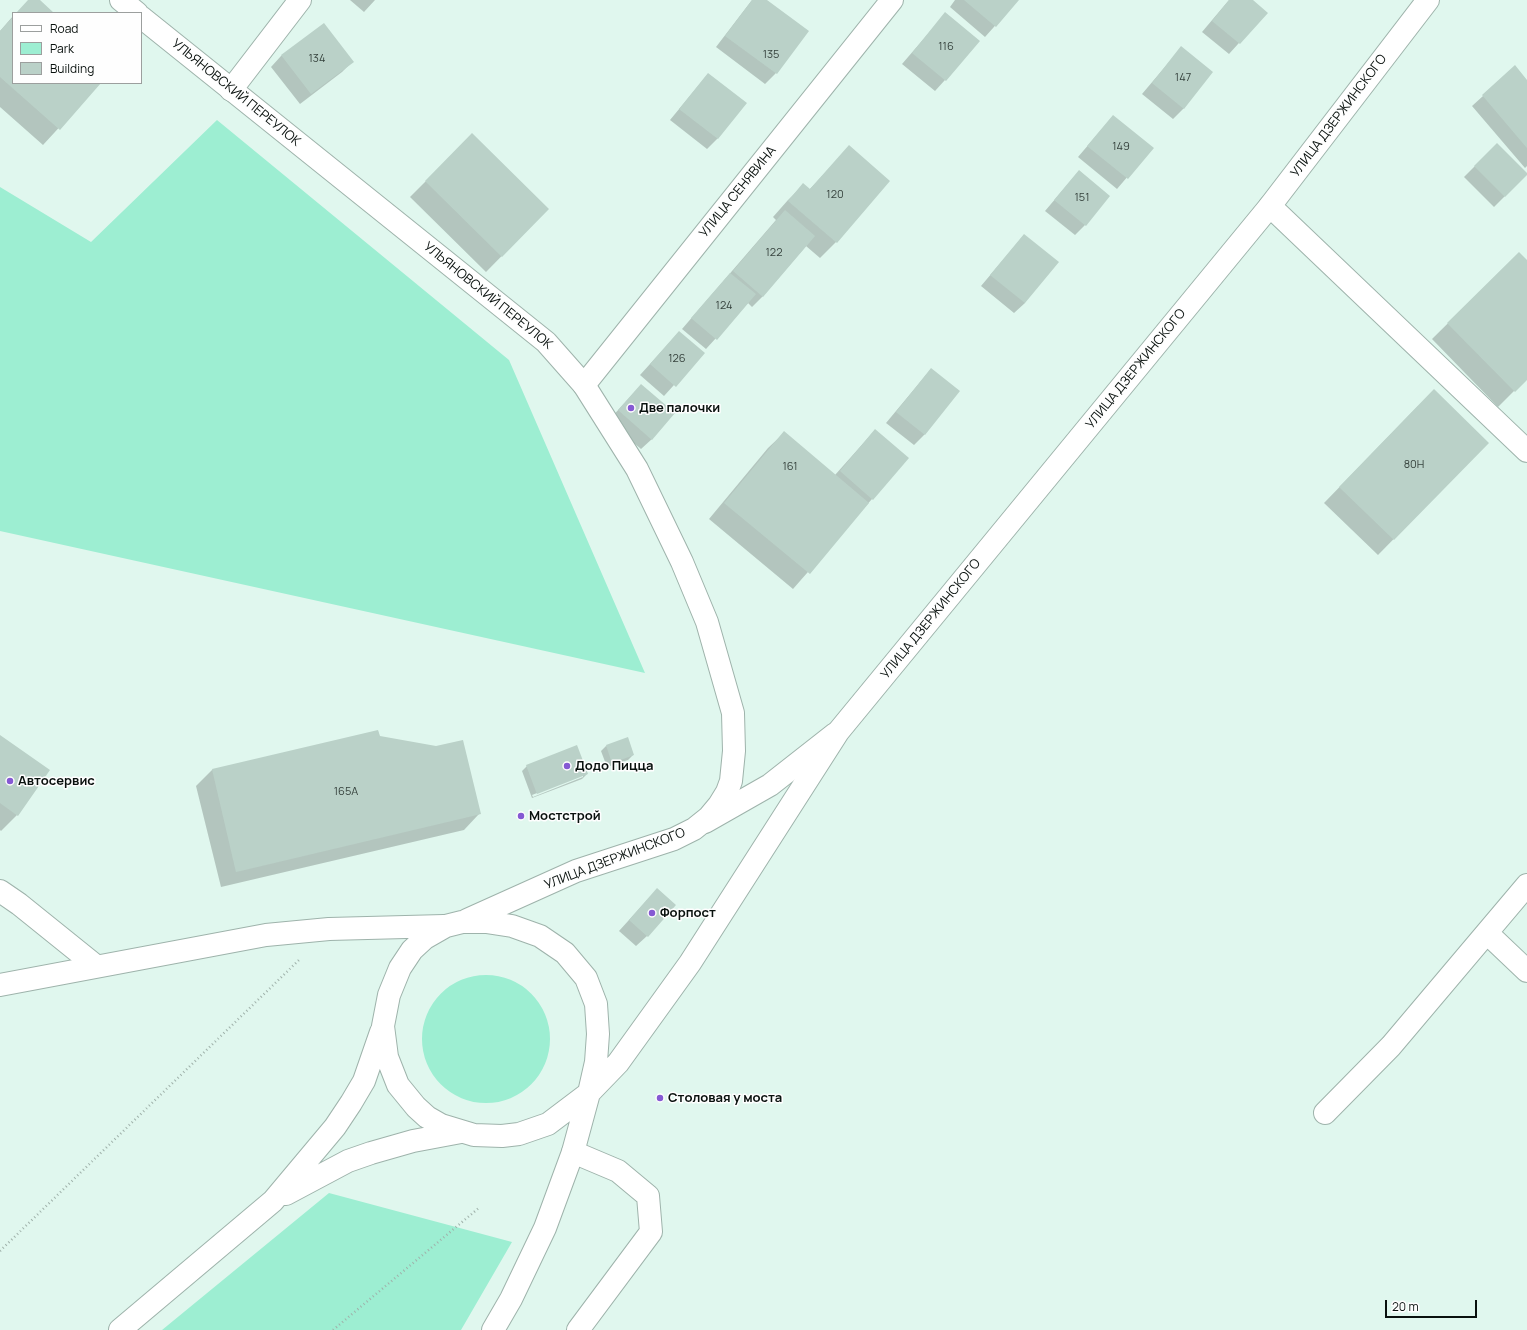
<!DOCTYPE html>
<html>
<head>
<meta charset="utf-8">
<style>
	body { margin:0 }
	#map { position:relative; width:1527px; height:1330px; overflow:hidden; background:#e0f7ee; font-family:Manrope,sans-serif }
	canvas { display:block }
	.legend { position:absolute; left:12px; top:12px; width:130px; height:72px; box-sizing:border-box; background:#fefefe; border:1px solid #9c9f9e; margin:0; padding:5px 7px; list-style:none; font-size:12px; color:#09110e }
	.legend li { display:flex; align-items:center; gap:8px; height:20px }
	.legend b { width:20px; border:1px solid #9c9f9e }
	.scale { position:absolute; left:1385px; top:1300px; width:92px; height:18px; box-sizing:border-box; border:2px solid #09110e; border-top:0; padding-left:5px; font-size:12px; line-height:14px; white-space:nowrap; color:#09110e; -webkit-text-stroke:3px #fefefe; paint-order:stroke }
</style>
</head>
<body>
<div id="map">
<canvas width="1527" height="1330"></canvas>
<ul class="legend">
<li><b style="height:5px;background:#fff"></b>Road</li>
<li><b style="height:11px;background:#9deed2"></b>Park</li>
<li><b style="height:11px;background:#bad1c8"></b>Building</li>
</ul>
<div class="scale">20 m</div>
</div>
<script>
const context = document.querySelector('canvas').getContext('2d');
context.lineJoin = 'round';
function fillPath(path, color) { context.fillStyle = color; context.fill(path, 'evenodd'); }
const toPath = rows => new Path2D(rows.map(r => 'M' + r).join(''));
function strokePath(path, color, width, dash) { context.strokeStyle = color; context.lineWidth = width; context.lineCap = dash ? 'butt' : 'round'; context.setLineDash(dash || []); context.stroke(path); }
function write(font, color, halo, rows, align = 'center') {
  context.font = font + ' Manrope,sans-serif'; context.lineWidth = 3; context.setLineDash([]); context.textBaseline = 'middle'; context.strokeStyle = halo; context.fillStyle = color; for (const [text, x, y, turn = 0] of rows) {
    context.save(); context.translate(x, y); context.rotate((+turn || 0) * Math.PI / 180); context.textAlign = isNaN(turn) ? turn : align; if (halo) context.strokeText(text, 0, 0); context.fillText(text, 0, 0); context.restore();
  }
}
fillPath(toPath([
	[217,120,509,360,645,673,0,531,0,187,91,242],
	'422 1039a64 64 0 1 1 128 0a64 64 0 1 1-128 0Z',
	[329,1193,512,1242,461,1330,162,1330]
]), '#9deed2');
fillPath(toPath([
	[350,0,375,0,364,12],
	[752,0,766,0,807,31,776,73,765,84,716,47],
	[955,0,1018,0,985,37,950,7],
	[1229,0,1251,0,1266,13,1229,54,1202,32],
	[946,13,945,80,935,91,902,64],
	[13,16,13,83,100,83,43,145,0,107,0,31],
	[324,24,352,62,342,72,300,104,271,67,281,56],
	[1181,48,1184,108,1173,119,1142,94],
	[708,74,718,138,707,149,670,120],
	[1527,82,1527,166,1525,168,1472,106,1483,96],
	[1113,116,1152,148,1117,189,1078,157],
	[472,135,548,209,486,272,410,197],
	[1497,144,1527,174,1494,207,1464,177],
	[849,147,836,242,820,258,806,246,763,296,752,307,748,303,706,349,682,329,776,220,773,217,788,200,803,185,809,190],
	[1079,171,1085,225,1075,235,1045,211],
	[1024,235,1025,303,1014,313,981,286],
	[1519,253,1527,261,1527,378,1498,407,1432,339],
	[679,332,703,353,664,396,640,375],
	[931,369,959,391,924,435,914,445,886,423],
	[641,385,652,439,641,449,608,421],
	[1418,406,1488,443,1378,555,1324,503],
	[875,430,872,499,793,589,709,519,768,448,784,433,835,475],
	[378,731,379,737,479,814,464,830,221,887,196,786,212,770],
	[0,737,17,815,1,831,0,830],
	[606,746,633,755,628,760,607,767,601,751],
	[527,766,587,774,582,779,532,798,522,771],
	[583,775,583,777,533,797,532,795],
	[647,900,647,936,636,946,619,931]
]), '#0003');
fillPath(toPath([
	[28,0,40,0,54,13,16,13],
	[752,0,767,0,809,31,777,74,725,36],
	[964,0,1019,0,996,27],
	[1229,0,1253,0,1268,13,1240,44,1212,21],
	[945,12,980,41,946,81,912,53],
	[13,17,13,83,101,83,60,130,0,77,0,31],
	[324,23,354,62,311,94,281,55],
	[1181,46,1213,72,1184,109,1152,83],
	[1515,65,1527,80,1527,148,1482,95],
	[708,73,747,103,718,139,679,109],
	[1113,115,1154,148,1128,179,1087,146],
	[472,133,549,209,502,257,425,181],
	[1497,143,1527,173,1527,175,1505,197,1474,166],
	[849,145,890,181,837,243,788,201,803,183,810,189],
	[1079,170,1110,196,1086,226,1054,200],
	[785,210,815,236,763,297,733,271],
	[1024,234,1059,262,1025,303,990,275],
	[1519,252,1527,260,1527,380,1515,392,1447,323],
	[730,273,756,294,717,340,691,318],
	[679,331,705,353,676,387,650,364],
	[931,368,960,391,925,435,896,412],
	[641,384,675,413,652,440,618,410],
	[1434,389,1489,443,1394,540,1339,487],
	[875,429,909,458,873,500,840,471],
	[784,431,869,503,810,574,724,503],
	[378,730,380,736,436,746,463,740,481,814,236,872,212,769],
	[0,735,50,770,18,816,0,803],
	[628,737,634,755,612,763,606,745],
	[577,745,588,774,537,794,526,765],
	[657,888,676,905,648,937,629,920]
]), '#bad1c8');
const minor = toPath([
	[231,90,300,0],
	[1270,206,1527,451],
	[584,385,892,0],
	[705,822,770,785,835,734],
	[0,891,19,904,96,966],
	[1487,933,1527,971],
	[1325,1113,1391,1046,1527,885],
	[573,1152,618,1171,648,1196,651,1232,578,1330]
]);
const major = toPath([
	[121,0,137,13],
	[141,17,546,342,584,385,637,469,682,562,707,622,733,713,734,751,731,781,727,792,719,805,709,817,694,829,674,839,576,871,467,920],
	[0,985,266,935,329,929,444,926],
	[286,1194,348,1161,371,1153,413,1141,461,1132],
	[120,1330,273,1201,335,1127,351,1103,364,1081,381,1032],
	[493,1330,511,1299,545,1228,573,1152,589,1093,596,1062,598,1034,596,1004,586,978,565,953,540,936,512,926,486,922,462,922,446,926,425,938,412,950,400,968,389,995,383,1026,387,1057,398,1085,416,1107,427,1117,441,1125,474,1135,502,1136,519,1134,548,1124,589,1093,618,1063,690,963,838,732,1270,206,1428,0]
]);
strokePath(minor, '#9eb3ab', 24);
strokePath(major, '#9eb3ab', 24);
strokePath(toPath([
	[0,1251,299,960],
	[333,1330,480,1207]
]), '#9fb1aa', 2.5, [1, 3]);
strokePath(minor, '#fff', 22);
strokePath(major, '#fff', 22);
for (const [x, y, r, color] of [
	[631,408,4,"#8559d3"],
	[567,766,4,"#8559d3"],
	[10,781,4,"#8559d3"],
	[521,816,4,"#8559d3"],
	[652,913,4,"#8559d3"],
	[660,1098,4,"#8559d3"]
]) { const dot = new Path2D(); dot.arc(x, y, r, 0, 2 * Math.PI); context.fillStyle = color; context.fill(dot); strokePath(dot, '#fefefe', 1.5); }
write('11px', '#35413c', null, [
	["116",946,47],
	["135",771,55],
	["134",317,59],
	["147",1183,78],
	["149",1121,147],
	["120",835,195],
	["151",1082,198],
	["122",774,253],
	["124",724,306],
	["126",677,359],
	["80Н",1414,465],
	["161",790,467],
	["165А",346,792]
]);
write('13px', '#09110e', '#fefefe', [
	["УЛЬЯНОВСКИЙ ПЕРЕУЛОК",236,93,39],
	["УЛИЦА ДЗЕРЖИНСКОГО",1339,116,-53],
	["УЛИЦА СЕНЯВИНА",738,192,-51],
	["УЛЬЯНОВСКИЙ ПЕРЕУЛОК",488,296,39],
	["УЛИЦА ДЗЕРЖИНСКОГО",1136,369,-51],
	["УЛИЦА ДЗЕРЖИНСКОГО",931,619,-51],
	["УЛИЦА ДЗЕРЖИНСКОГО",615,859,-21]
]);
write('bold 13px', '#09110e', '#fefefe', [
	["Две палочки",639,408],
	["Додо Пицца",575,766],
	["Автосервис",18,781],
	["Мостстрой",529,816],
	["Форпост",660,913],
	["Столовая у моста",668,1098]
], 'left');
</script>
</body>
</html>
